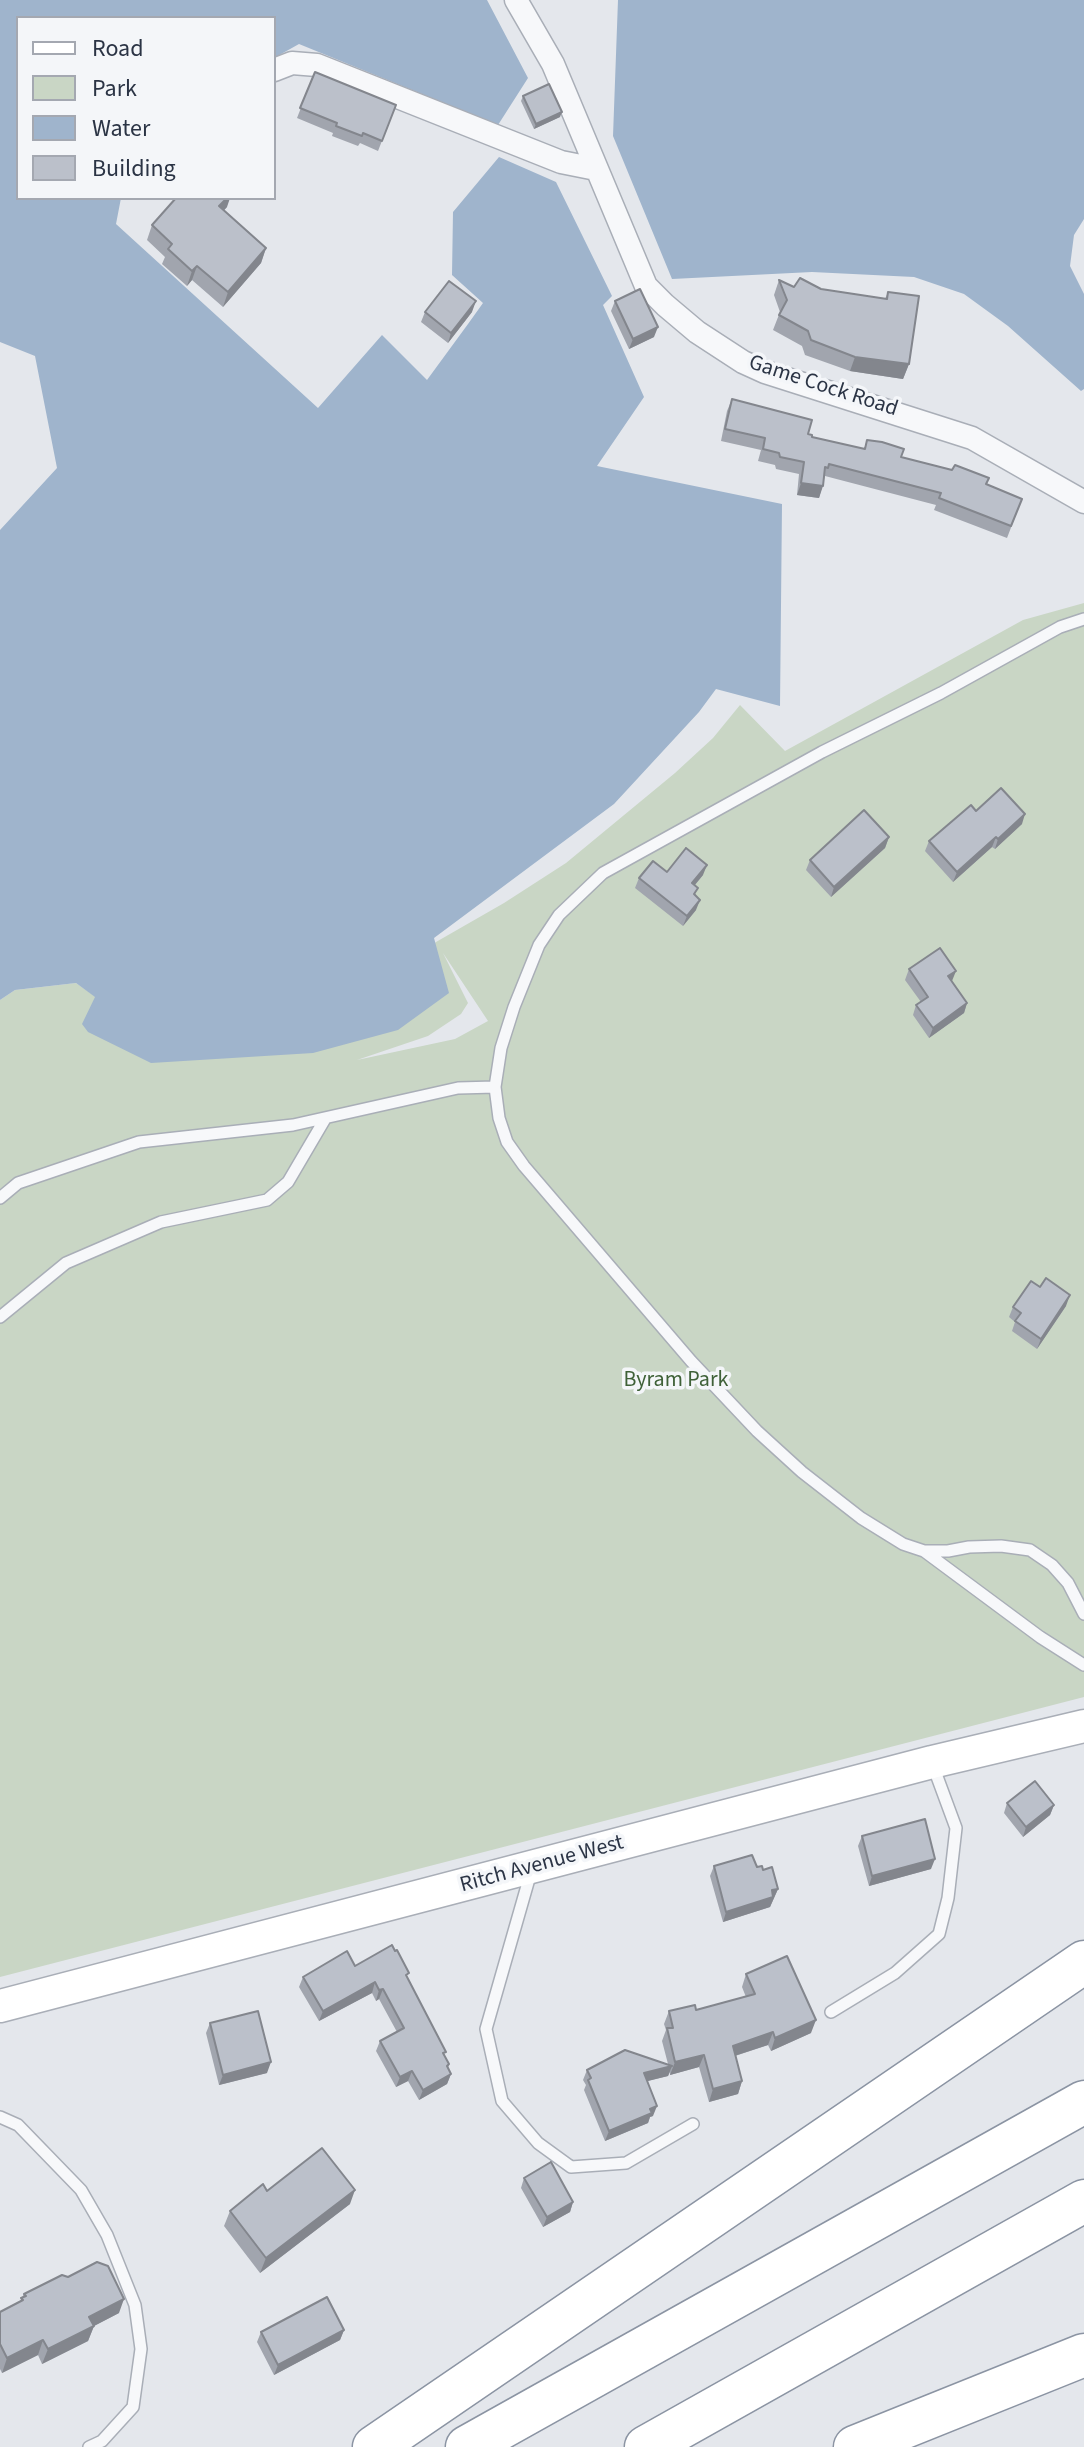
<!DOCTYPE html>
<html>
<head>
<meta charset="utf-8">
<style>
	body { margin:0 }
	#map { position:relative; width:1084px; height:2447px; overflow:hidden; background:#e4e7ec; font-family:"Source Sans 3",sans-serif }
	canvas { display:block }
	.legend { position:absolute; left:16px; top:16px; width:260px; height:184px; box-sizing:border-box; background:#f4f6f9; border:2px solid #a4a8b1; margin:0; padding:10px 14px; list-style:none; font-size:24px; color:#2b3445 }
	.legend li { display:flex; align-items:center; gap:16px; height:40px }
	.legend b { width:40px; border:2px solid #a4a8b1 }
</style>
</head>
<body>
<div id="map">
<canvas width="1084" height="2447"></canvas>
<ul class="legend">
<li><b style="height:10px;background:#fff"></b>Road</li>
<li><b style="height:22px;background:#c9d6c5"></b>Park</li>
<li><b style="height:22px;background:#9fb4cc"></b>Water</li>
<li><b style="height:22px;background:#bbc0ca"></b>Building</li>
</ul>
</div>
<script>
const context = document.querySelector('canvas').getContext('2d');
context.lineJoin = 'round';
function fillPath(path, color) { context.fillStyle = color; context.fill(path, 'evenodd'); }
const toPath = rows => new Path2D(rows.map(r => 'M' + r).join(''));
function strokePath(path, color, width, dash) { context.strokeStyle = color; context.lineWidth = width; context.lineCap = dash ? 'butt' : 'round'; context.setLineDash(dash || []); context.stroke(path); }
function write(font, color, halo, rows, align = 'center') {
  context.font = font + ' "Source Sans 3",sans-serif'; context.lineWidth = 7; context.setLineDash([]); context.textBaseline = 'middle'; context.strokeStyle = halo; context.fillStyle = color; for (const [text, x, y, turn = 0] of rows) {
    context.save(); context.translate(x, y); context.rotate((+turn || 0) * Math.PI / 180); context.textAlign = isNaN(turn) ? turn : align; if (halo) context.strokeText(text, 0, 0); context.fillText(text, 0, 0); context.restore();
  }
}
fillPath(toPath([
	[1084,603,1084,1697,0,1977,0,1000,15,990,76,983,96,997,367,1005,436,942,504,903,566,863,675,773,713,738,740,705,785,751,1023,620],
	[443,953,488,1021,455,1039,357,1060,428,1036,461,1014,468,1003]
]), '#c9d6c5');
fillPath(toPath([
	[0,0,487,0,528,78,498,125,299,44,274,58,274,18,18,18,18,198,121,198,116,224,318,408,382,335,427,380,468,324,483,303,452,275,453,212,499,157,556,182,612,296,603,305,644,397,597,466,782,504,780,706,716,689,699,712,614,804,434,938,449,993,398,1030,313,1053,151,1063,88,1032,82,1024,95,997,76,983,15,990,0,1000,0,530,57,468,35,356,0,342],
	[618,0,1084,0,1084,219,1074,235,1070,266,1084,294,1084,389,1081,391,1008,326,964,294,914,277,812,272,672,279,613,136]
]), '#9fb4cc');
const service = toPath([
	[1084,619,1060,627,941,693,822,752,603,873,559,915,539,945,514,1007,501,1048,495,1087,499,1118,507,1142,524,1166,691,1361,757,1431,802,1472,861,1518,903,1544,924,1551,948,1551,969,1547,1001,1546,1030,1550,1052,1565,1068,1583,1084,1614],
	[0,1198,18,1183,139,1142,293,1125,458,1088,495,1087],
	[0,1317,66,1263,161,1222,267,1200,288,1182,325,1119],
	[924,1551,1040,1637,1084,1665],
	[531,1872,486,2029,502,2101,538,2143,571,2167,626,2163,693,2124],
	[831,2012,895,1973,939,1934,948,1898,956,1828,932,1763],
	[0,2117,18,2125,81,2190,107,2235,135,2305,141,2349,133,2407,102,2441,89,2447]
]);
const minor = toPath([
	[516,0,553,64,646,286,665,305,697,332,743,362,765,372,972,438,1084,502],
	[274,70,292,63,317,65,561,162,596,169]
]);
const secondary = toPath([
	[0,2006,932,1762,1084,1726]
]);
const motorway = toPath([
	[374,2447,1084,1962],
	[467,2447,1084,2102],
	[646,2447,1084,2201],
	[855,2447,1084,2355]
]);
strokePath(service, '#a9aeb7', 14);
strokePath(minor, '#a9aeb7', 25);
strokePath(secondary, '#a9aeb7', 35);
strokePath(motorway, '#8b94a3', 45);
strokePath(service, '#f7f8fa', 11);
strokePath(minor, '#f7f8fa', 22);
strokePath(secondary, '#fff', 32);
strokePath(motorway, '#fff', 42);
fillPath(toPath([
	[315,72,396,105,378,151,360,143,358,146,332,136,333,133,297,118],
	[523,96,560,117,534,129,521,101],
	[227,207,224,210,266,248,261,263,223,307,192,280,187,286,162,264,165,257,147,240,152,225],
	[779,280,794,287,821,289,885,299,888,292,909,364,903,379,850,371,805,355,802,346,773,330,780,312,774,295],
	[615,301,654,337,629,349,611,311],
	[425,312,472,312,448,343,421,322],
	[732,399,812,437,864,449,867,440,901,457,986,484,1022,499,1007,538,934,510,936,505,825,476,819,498,797,495,799,474,776,469,775,465,758,461,761,450,721,441,727,411],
	[976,811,1022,824,995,849,992,847,953,882,925,851,929,841],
	[889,837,885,848,831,897,806,870,810,860],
	[667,872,703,875,695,885,696,910,683,926,635,888,639,878],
	[909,969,952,981,967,1003,964,1013,929,1038,913,1015,916,1005,921,1002,905,980],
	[1066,1306,1037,1349,1012,1331,1015,1322,1009,1317,1013,1307],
	[1007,1803,1054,1805,1050,1815,1023,1837,1004,1813],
	[862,1836,931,1869,869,1886,858,1846],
	[714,1866,757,1867,763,1870,778,1889,770,1907,723,1922,710,1876],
	[355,1966,407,1977,449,2064,448,2068,451,2074,447,2084,419,2100,408,2081,396,2087,376,2051,380,2041,397,2032,379,1999,376,2001,372,1993,319,2021,299,1987,303,1977],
	[746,1974,811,2033,771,2051,768,2045,735,2056,742,2081,738,2094,709,2102,699,2067,670,2075,670,2072,668,2076,647,2081,653,2116,650,2117,648,2123,605,2141,584,2090,586,2085,583,2080,587,2070,668,2064,662,2041,666,2030,664,2024,669,2011,696,2010,746,1997,742,1987],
	[210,2023,267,2073,219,2085,206,2033],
	[524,2178,573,2202,570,2212,543,2227,521,2188],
	[350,2204,260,2273,224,2226,230,2211],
	[24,2294,119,2313,94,2326,88,2341,42,2364,38,2355,2,2373,0,2369,0,2312,20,2301],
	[344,2330,340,2340,274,2375,257,2342,261,2332]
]), '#a1a5ae');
fillPath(toPath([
	[562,112,560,117,534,129,536,124],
	[227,198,230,198,227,207,214,221,219,206],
	[266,248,261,263,223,307,228,292],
	[197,266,192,280,187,286,192,271],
	[476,301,472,312,448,343,451,333],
	[658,327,654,337,629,349,633,339],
	[855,357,909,364,903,379,850,371],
	[801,483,823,486,819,498,797,495],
	[1025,814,1022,824,995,849,998,839],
	[889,837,885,848,831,897,834,887],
	[996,837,992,847,953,882,957,872],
	[707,865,703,875,688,893,692,883],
	[700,900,696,910,683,926,687,916],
	[956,971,952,981,945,986,948,976],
	[967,1003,964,1013,929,1038,933,1028],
	[1070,1295,1066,1306,1037,1349,1041,1339],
	[1054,1805,1050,1815,1023,1837,1026,1827],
	[935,1859,931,1869,869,1886,872,1876],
	[778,1889,770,1907,723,1922,726,1912,772,1890],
	[375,1982,372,1993,319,2021,323,2011],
	[383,1989,379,1999,376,2001,379,1990],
	[816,2020,811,2033,771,2051,775,2038],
	[773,2032,768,2045,728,2058,733,2046],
	[704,2055,699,2067,670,2075,675,2062],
	[271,2062,267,2073,219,2085,223,2075],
	[672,2066,668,2076,640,2083,644,2073],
	[412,2071,408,2081,396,2087,400,2077],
	[451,2074,447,2084,419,2100,423,2090],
	[742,2081,738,2094,709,2102,713,2089],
	[657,2106,653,2116,650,2117,648,2123,605,2141,609,2131],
	[355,2190,350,2204,260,2273,266,2258],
	[573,2202,570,2212,543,2227,547,2217],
	[124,2299,119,2313,94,2326,88,2341,42,2364,48,2349,89,2317],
	[344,2330,340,2340,274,2375,278,2365],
	[43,2340,38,2355,2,2373,7,2358]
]), '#83868d');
const building = toPath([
	[315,72,396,105,382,141,363,133,362,136,336,126,337,123,300,108,315,72],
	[549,84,562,112,536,124,523,96,549,84],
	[176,198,227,198,219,206,266,248,228,292,197,266,192,271,168,249,172,244,152,225,176,198],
	[800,278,821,289,887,299,888,292,919,296,909,364,855,357,811,340,808,331,779,315,787,300,779,280,794,287,800,278],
	[449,281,476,301,451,333,425,312,449,281],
	[640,289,658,327,633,339,615,301,640,289],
	[732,399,812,420,808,434,812,435,812,437,865,449,867,440,882,442,904,449,901,457,952,470,955,465,989,478,986,484,1022,499,1011,526,939,498,941,493,829,464,828,468,825,467,823,486,801,483,804,462,780,457,779,453,763,449,765,438,725,429,732,399],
	[1001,788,1025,814,998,839,996,837,957,872,929,841,971,805,976,811,1001,788],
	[864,810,889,837,834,887,810,860,864,810],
	[686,848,707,865,692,883,698,888,694,894,700,900,687,916,639,878,653,861,667,872,686,848],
	[940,948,956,971,948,976,967,1003,933,1028,916,1005,928,997,909,969,940,948],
	[1046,1278,1070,1295,1041,1339,1015,1321,1021,1313,1013,1307,1031,1281,1040,1287,1046,1278],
	[1035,1781,1054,1805,1026,1827,1007,1803,1035,1781],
	[925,1819,935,1859,872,1876,862,1836,925,1819],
	[752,1855,757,1867,762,1866,763,1870,772,1867,778,1889,772,1890,773,1897,726,1912,714,1866,752,1855],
	[392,1945,395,1951,397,1950,409,1973,406,1975,446,2052,443,2053,449,2064,447,2066,451,2074,423,2090,412,2071,400,2077,380,2041,404,2028,383,1989,379,1990,375,1982,323,2011,303,1977,347,1951,355,1966,392,1945],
	[787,1956,816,2020,775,2038,773,2032,733,2046,742,2081,713,2089,704,2055,675,2062,667,2028,673,2028,669,2011,695,2005,696,2010,755,1994,746,1974,787,1956],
	[258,2011,271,2062,223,2075,210,2023,258,2011],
	[625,2050,672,2066,644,2073,657,2106,650,2109,652,2113,609,2131,588,2080,591,2078,587,2070,625,2050],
	[322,2148,355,2190,266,2258,230,2211,263,2184,267,2191,322,2148],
	[551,2162,573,2202,547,2217,524,2178,551,2162],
	[97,2262,108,2266,124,2299,89,2317,94,2326,48,2349,43,2340,7,2358,0,2344,0,2312,23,2300,21,2298,26,2296,24,2294,62,2275,68,2277,97,2262],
	[327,2297,344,2330,278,2365,261,2332,327,2297]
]);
fillPath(building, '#bbc0ca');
strokePath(building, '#83868d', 2);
write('22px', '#2b3445', '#f4f6f9', [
	["Game Cock Road",823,387,18],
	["Ritch Avenue West",542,1865,-15]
]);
write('22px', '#3f6138', '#f4f6f9', [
	["Byram Park",676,1381]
]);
</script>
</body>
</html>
